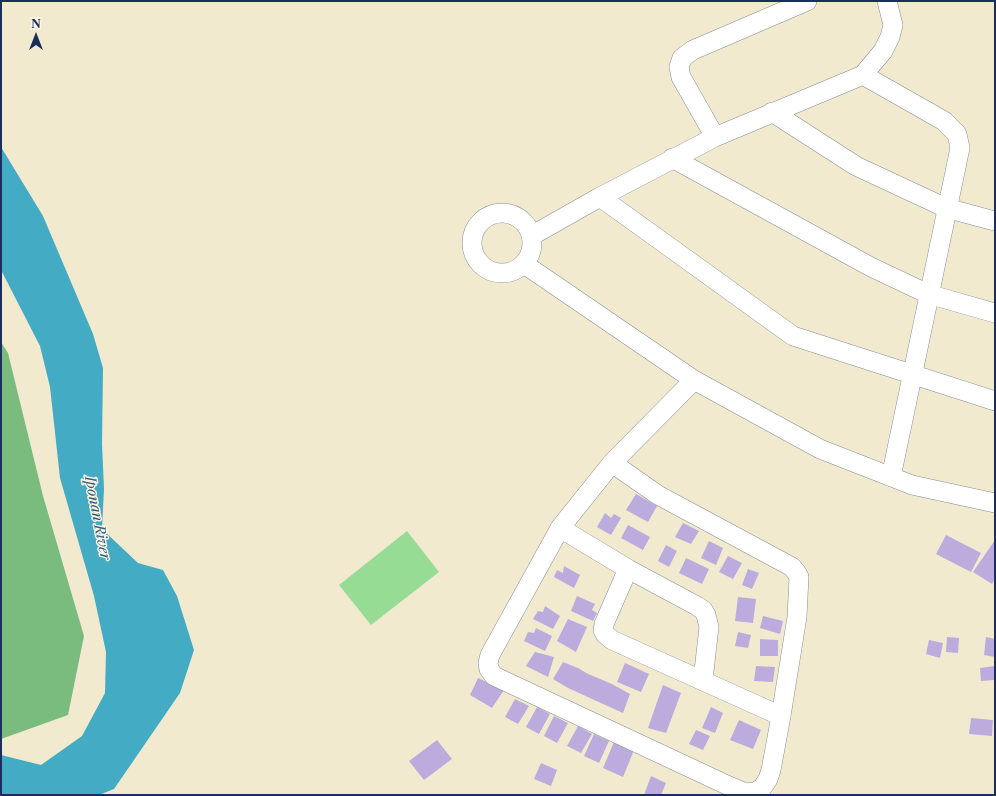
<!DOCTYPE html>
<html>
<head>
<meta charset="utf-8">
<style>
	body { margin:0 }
	#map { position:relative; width:996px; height:796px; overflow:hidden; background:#f2eacf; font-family:"Libre Caslon Text",serif }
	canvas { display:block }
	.frame { position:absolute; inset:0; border:2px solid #1b2f5e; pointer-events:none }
	.north { position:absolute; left:16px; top:16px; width:40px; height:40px; -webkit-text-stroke:3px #fcf5e5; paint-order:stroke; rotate:0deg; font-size:11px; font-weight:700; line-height:16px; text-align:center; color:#1b2f5e }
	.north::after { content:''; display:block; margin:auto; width:14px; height:18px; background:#1b2f5e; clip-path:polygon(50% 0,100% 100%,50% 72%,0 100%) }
</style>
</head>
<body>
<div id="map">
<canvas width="996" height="796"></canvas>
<div class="frame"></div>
<div class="north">N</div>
</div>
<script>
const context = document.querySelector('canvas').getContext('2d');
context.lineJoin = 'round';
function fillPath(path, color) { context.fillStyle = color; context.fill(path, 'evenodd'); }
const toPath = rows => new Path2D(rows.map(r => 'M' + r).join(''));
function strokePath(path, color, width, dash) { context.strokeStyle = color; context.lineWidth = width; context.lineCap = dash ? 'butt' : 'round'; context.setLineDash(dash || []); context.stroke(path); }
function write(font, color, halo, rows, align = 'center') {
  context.font = font + ' "Libre Caslon Text",serif'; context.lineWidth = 3; context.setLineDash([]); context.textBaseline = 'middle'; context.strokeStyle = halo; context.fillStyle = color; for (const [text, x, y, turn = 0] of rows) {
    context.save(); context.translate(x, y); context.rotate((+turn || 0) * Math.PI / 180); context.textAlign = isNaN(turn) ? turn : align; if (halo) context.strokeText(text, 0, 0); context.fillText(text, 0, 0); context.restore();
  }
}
fillPath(toPath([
	[407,531,439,572,371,625,339,585]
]), '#97dc95');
fillPath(toPath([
	[1,342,8,353,43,496,84,636,68,715,1,739]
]), '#79bc7e');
fillPath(toPath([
	[1,147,43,216,93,334,103,368,102,444,104,489,102,529,138,563,163,570,177,596,194,650,180,693,114,789,99,795,1,795,1,755,41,765,82,736,105,693,106,652,94,596,60,478,50,387,40,346,1,270]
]), '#44abc4');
fillPath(toPath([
	[636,494,657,506,648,522,626,510],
	[605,513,611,518,614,514,621,518,611,535,597,527],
	[683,523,699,531,691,544,675,537],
	[628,525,650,537,643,550,621,538],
	[946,535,981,553,971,572,936,554],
	[995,540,995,579,992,584,973,572],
	[709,541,723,548,716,565,701,558],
	[666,545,677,551,669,567,658,561],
	[728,556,742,563,733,579,719,572],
	[686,558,709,569,702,584,679,573],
	[564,566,580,575,574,588,554,577,557,570,563,573],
	[748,569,759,573,752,589,742,585],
	[577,596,595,604,592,610,597,613,593,621,571,611],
	[738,597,756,599,753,623,735,621],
	[545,606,560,616,553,629,533,619,538,611,543,612],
	[763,616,783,621,780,634,760,628],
	[568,619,587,627,576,652,557,641],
	[536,628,552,636,545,651,524,641,528,632,534,633],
	[738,632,751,635,748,648,735,646],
	[947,637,959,638,958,653,946,652],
	[986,637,995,639,995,657,984,655],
	[760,639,778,640,778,656,760,656],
	[929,640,943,643,940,658,926,654],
	[535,652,554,657,548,677,526,666],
	[563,662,578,668,588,674,612,684,630,694,623,713,568,688,553,679],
	[625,663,649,674,641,692,617,682],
	[756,666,775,667,773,682,754,681],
	[995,666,995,680,981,681,980,668],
	[478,678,504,690,492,708,470,695],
	[663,685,681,693,666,733,648,728],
	[515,699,529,706,518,724,505,717],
	[537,707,550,714,539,734,526,727],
	[711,707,723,713,715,733,702,728],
	[554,716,568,723,557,743,544,736],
	[971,718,993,720,992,736,969,734],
	[739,720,761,730,753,749,730,740],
	[578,726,592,734,581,753,567,746],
	[696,730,710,736,703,750,689,744],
	[594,734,609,741,599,763,584,756],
	[437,740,452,759,424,780,409,761],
	[614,742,634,750,623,777,603,768],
	[541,763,557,770,551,786,534,779],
	[651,776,666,783,661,795,644,795]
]), '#bbacdd');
const minor = toPath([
	[863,75,944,121,957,134,960,148,891,477],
	[772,112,856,166,946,208,995,221],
	[715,137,681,77,679,67,682,58,693,50,807,1],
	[672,158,871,267,928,294,995,313],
	[600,197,793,336,995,401],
	'472 243a30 30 0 1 1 60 0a30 30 0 1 1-60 0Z',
	[531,236,600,197,715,137,863,75,883,51,890,37,893,25,887,1],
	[524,264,694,380,820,449,912,485,995,503],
	[612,463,658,495,792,567,796,572,799,577,797,617,781,716,771,770,768,779,762,788,755,792,745,793,729,786,494,676,489,669,488,663,490,655,560,528,612,463,694,380],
	[560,528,628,569,604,624,603,630,605,634,612,640,781,716],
	[628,569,697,606,703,610,706,615,709,627,703,680]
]);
strokePath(minor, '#868c96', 20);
strokePath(minor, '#fff', 19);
write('italic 14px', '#295a82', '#fcf5e5', [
	["Iponan River",97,518,79]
]);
</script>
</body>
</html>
